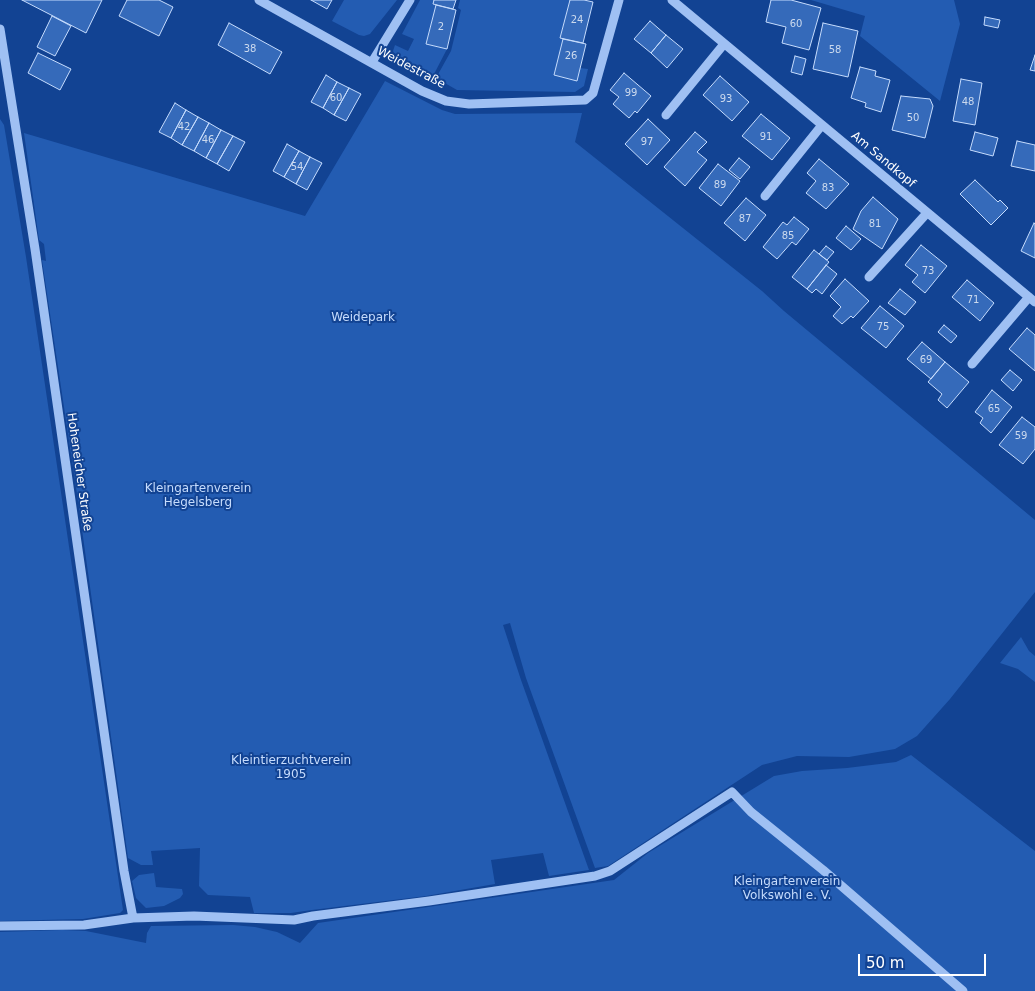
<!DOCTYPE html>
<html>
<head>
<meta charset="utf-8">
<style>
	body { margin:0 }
	#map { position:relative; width:1035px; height:991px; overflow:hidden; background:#124393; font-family:"DejaVu Sans",sans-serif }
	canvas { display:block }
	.scale { position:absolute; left:858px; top:954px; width:128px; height:22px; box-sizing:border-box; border:2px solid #fff; border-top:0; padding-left:6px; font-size:15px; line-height:18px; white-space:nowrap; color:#fff; -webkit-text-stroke:4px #124393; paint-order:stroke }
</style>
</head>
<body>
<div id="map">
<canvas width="1035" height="991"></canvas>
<div class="scale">50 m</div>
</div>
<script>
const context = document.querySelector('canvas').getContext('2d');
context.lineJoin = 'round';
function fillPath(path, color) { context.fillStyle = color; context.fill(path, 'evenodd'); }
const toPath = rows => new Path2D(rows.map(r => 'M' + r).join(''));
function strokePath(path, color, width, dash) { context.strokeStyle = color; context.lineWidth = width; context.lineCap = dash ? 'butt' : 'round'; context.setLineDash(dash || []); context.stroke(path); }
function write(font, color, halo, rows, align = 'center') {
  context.font = font + ' "DejaVu Sans",sans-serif'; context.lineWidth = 4; context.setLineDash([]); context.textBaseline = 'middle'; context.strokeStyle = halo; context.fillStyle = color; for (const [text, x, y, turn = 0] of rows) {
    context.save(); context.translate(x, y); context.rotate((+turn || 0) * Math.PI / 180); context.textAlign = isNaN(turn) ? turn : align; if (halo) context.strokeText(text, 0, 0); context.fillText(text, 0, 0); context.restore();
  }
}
fillPath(toPath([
	[344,0,397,0,370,34,364,36,359,35,332,21],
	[420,0,434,0,433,4,436,5,426,44,447,49,433,76,394,53,393,51,395,45,408,51,414,39,402,34],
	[460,0,570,0,560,37,563,39,554,75,577,81,580,68,588,69,584,86,575,92,457,90,436,78,451,51,461,10,458,8],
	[811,0,954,0,960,24,940,101,860,36,865,16],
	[385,81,442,110,455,114,582,113,575,142,762,291,784,311,1035,520,1035,592,950,699,917,736,895,749,849,757,797,756,762,765,608,866,595,868,526,678,510,623,503,625,521,680,589,870,549,876,543,853,491,860,495,884,426,896,312,910,291,913,254,913,250,897,208,895,199,886,200,848,151,851,153,865,141,865,128,858,77,494,42,260,46,261,44,244,39,240,24,133,305,216],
	[0,119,4,125,26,257,123,910,120,913,83,919,0,921],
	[1021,637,1029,651,1035,656,1035,682,1018,669,1000,663],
	[911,755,1035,851,1035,991,0,991,0,932,62,930,86,931,146,943,147,933,151,926,233,925,255,927,277,932,300,943,318,923,614,880,648,853,774,776,802,771,847,768,896,762],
	[154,873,156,887,182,889,183,894,180,898,164,906,146,908,136,898,132,881,139,875]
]), '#235cb2');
const building = toPath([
	[22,0,102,0,86,33,22,0],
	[127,0,159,0,173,7,159,36,119,16,127,0],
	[311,0,332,0,327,9,311,0],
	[434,0,456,0,453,9,433,4,434,0],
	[570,0,584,0,593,2,583,43,560,38,570,0],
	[771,0,791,0,821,8,809,50,782,43,786,27,766,22,771,0],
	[436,5,456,10,447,49,426,44,436,5],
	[52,16,71,26,55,56,37,47,52,16],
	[985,17,1000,20,998,28,984,25,985,17],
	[650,21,666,35,651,53,634,39,650,21],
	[229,23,282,52,270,74,218,45,229,23],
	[823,23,858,31,848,77,813,69,823,23],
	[666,35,683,49,667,68,651,53,666,35],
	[563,39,586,44,577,81,554,75,563,39],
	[38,53,71,69,60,90,28,73,38,53],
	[1035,55,1035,71,1030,70,1035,55],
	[795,56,806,59,802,75,791,72,795,56],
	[860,67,876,71,875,76,890,80,881,112,865,107,866,103,851,98,860,67],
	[624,73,651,96,637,113,635,111,629,118,613,104,619,97,610,90,624,73],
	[326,75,337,82,323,108,311,102,326,75],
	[720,76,749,102,732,121,703,95,720,76],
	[961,79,982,83,975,125,953,121,961,79],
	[337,82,349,88,334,115,323,108,337,82],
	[349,88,361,94,346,121,334,115,349,88],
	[901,96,930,99,933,106,925,138,892,130,901,96],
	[175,103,186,110,171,138,159,132,175,103],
	[186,110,198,117,182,145,171,138,186,110],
	[761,114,790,138,772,160,742,136,761,114],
	[198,117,209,123,194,151,182,145,198,117],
	[648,119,670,140,647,165,625,144,648,119],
	[209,123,221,130,206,158,194,151,209,123],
	[221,130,233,136,217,164,206,158,221,130],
	[695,132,707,142,697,152,707,160,685,186,664,167,695,132],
	[975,132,998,138,993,156,970,150,975,132],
	[233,136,245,142,229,171,217,164,233,136],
	[1017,141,1035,145,1035,171,1011,166,1017,141],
	[287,144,299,151,284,177,273,171,287,144],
	[299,151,310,157,296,184,284,177,299,151],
	[310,157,322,163,307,190,296,184,310,157],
	[739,158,750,167,740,179,729,170,739,158],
	[819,159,849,184,826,209,806,193,816,181,807,173,819,159],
	[718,164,740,181,721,206,699,188,718,164],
	[975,180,998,202,1000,200,1008,208,991,225,960,194,975,180],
	[873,197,898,219,882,249,853,229,861,211,873,197],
	[746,198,766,215,745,241,724,223,746,198],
	[794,217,809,229,796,245,792,242,777,259,763,247,783,222,787,225,794,217],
	[1034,223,1035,224,1035,258,1021,251,1034,223],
	[846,226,861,239,851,250,836,238,846,226],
	[921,245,947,266,925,293,912,282,918,275,905,265,921,245],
	[826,246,834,252,827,260,819,254,826,246],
	[814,250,829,262,807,289,792,277,814,250],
	[826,265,837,274,822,294,816,289,812,293,807,289,826,265],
	[845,279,869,301,853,318,851,316,842,324,833,316,841,307,830,296,845,279],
	[967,280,994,303,980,321,952,297,967,280],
	[900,289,916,302,905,315,888,303,900,289],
	[880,306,904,326,886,348,861,328,880,306],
	[944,325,957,336,951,343,938,332,944,325],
	[1027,328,1035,335,1035,371,1009,349,1027,328],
	[922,342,945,362,931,379,907,359,922,342],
	[945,362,969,382,947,408,938,400,942,394,928,382,945,362],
	[1010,370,1022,380,1013,391,1001,380,1010,370],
	[992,390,1012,407,991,433,980,423,983,418,975,412,992,390],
	[1022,417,1035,427,1035,449,1023,464,999,445,1022,417]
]);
fillPath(building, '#356aba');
strokePath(building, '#c6dcfd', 1);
strokePath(toPath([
	[259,0,422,91,446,101,469,104,585,100,593,93,619,0],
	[672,0,1035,302],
	[0,29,35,249,124,871,133,918],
	[372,62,410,0],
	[666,115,724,44],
	[765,196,822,125],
	[869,277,927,213],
	[972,364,1029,297],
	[0,926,84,925,133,918,194,916,294,920,313,916,429,901,595,876,610,871,732,792,751,812,823,870,963,991]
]), '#9fc0f3', 9);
write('10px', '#ccdaee', null, [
	["24",577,20],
	["60",796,24],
	["2",441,27],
	["38",250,49],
	["58",835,50],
	["26",571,56],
	["99",631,93],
	["60",336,98],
	["93",726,99],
	["48",968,102],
	["50",913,118],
	["42",184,127],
	["91",766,137],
	["46",208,140],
	["97",647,142],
	["54",297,167],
	["89",720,185],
	["83",828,188],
	["87",745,219],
	["81",875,224],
	["85",788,236],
	["73",928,271],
	["71",973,300],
	["75",883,327],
	["69",926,360],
	["65",994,409],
	["59",1021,436]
]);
write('12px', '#fff', '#124393', [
	["Weidestraße",411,68,28],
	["Am Sandkopf",883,160,40],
	["Hoheneicher Straße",79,472,82]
]);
write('12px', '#c6dcfd', '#124393', [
	["Weidepark",363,318],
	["Kleingartenverein",198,489],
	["Hegelsberg",198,503],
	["Kleintierzuchtverein",291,761],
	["1905",291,775],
	["Kleingartenverein",787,882],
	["Volkswohl e. V.",787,896]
]);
</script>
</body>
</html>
